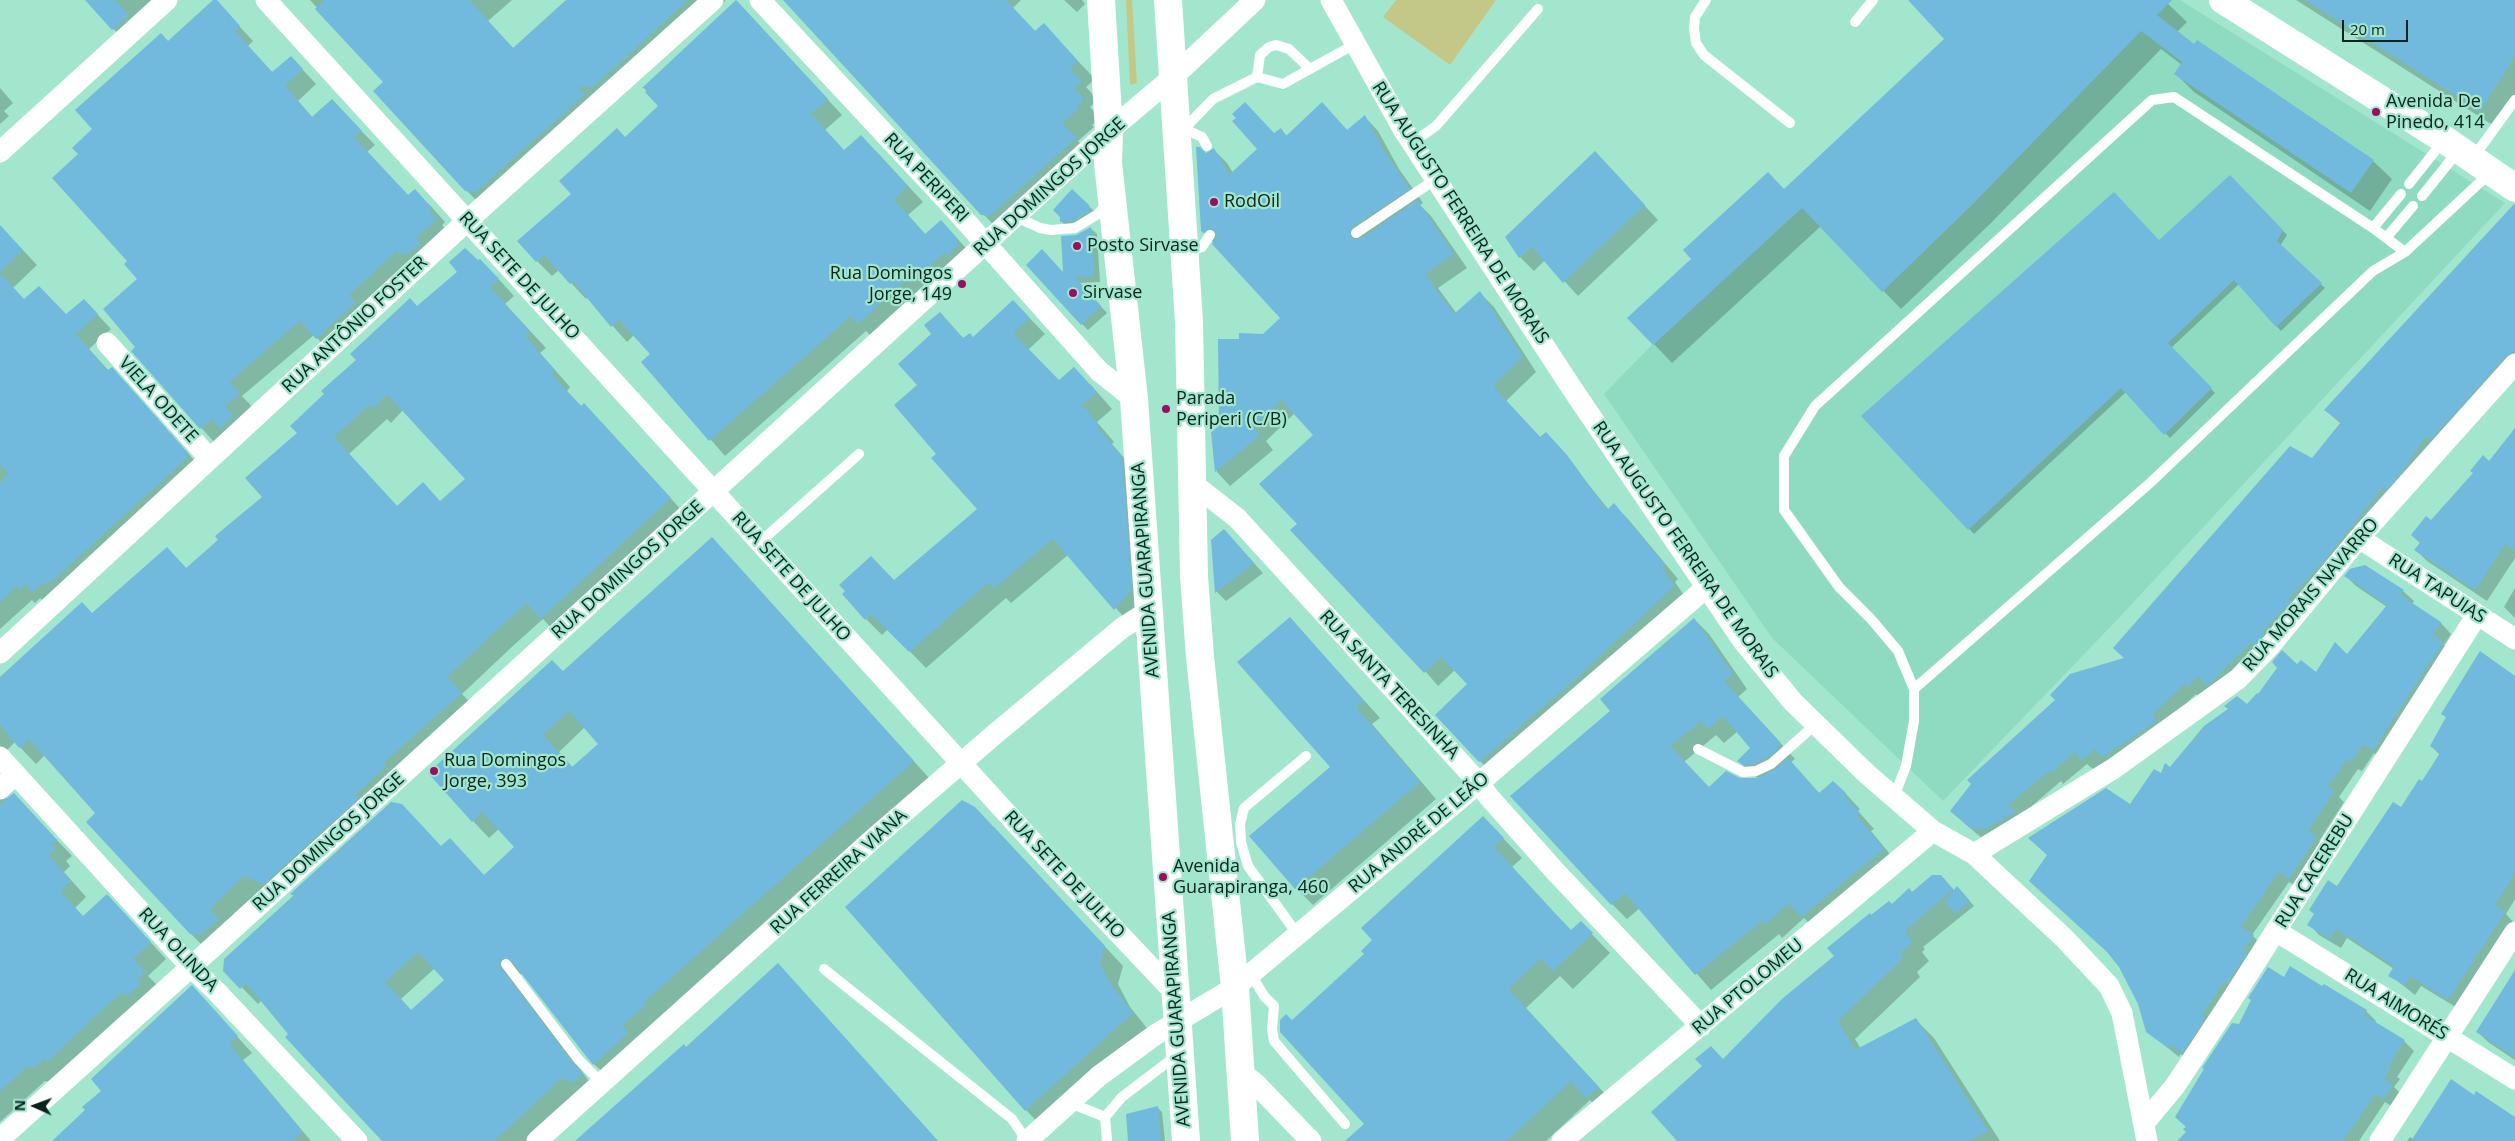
<!DOCTYPE html>
<html>
<head>
<meta charset="utf-8">
<style>
	body { margin:0 }
	#map { position:relative; width:2515px; height:1141px; overflow:hidden; background:#a2e6ce; font-family:"Open Sans",sans-serif }
	canvas { display:block }
	.north { position:absolute; left:10px; top:1081px; width:50px; height:50px; -webkit-text-stroke:4px #a2e6ce; paint-order:stroke; rotate:272deg; font-size:14px; font-weight:700; line-height:20px; text-align:center; color:#08241c }
	.north::after { content:''; display:block; margin:auto; width:18px; height:22px; background:#08241c; clip-path:polygon(50% 0,100% 100%,50% 72%,0 100%) }
	.scale { position:absolute; left:2342px; top:20px; width:66px; height:22px; box-sizing:border-box; border:2px solid #08241c; border-top:0; padding-left:6px; font-size:15px; line-height:18px; white-space:nowrap; color:#08241c; -webkit-text-stroke:4px #a2e6ce; paint-order:stroke }
</style>
</head>
<body>
<div id="map">
<canvas width="2515" height="1141"></canvas>
<div class="north">N</div>
<div class="scale">20 m</div>
</div>
<script>
const context = document.querySelector('canvas').getContext('2d');
context.lineJoin = 'round';
function fillPath(path, color) { context.fillStyle = color; context.fill(path, 'evenodd'); }
const toPath = rows => new Path2D(rows.map(r => 'M' + r).join(''));
function strokePath(path, color, width, dash) { context.strokeStyle = color; context.lineWidth = width; context.lineCap = dash ? 'butt' : 'round'; context.setLineDash(dash || []); context.stroke(path); }
function write(font, color, halo, rows, align = 'center') {
  context.font = font + ' "Open Sans",sans-serif'; context.lineWidth = 4.5; context.setLineDash([]); context.textBaseline = 'middle'; context.strokeStyle = halo; context.fillStyle = color; for (const [text, x, y, turn = 0] of rows) {
    context.save(); context.translate(x, y); context.rotate((+turn || 0) * Math.PI / 180); context.textAlign = isNaN(turn) ? turn : align; if (halo) context.strokeText(text, 0, 0); context.fillText(text, 0, 0); context.restore();
  }
}
fillPath(toPath([
	[1988,0,2180,0,2505,203,2115,622,1943,801,1772,638,1604,394]
]), '#8fdbc2');
fillPath(toPath([
	[1126,0,1132,0,1137,83,1130,85],
	[1396,0,1496,0,1450,65,1383,17]
]), '#c4c886');
fillPath(toPath([
	[87,0,170,0,128,45],
	[215,0,253,41,248,46,273,73,291,57,316,84,298,101,313,118,346,115,375,145,367,152,409,196,429,204,445,222,442,225,450,235,331,352,314,335,242,396,253,408,215,443,132,351,136,347,139,279,79,155,93,129,168,42],
	[310,0,512,0,488,21,514,49,567,0,726,0,611,104,485,209,466,190,384,82],
	[785,0,1021,0,1013,8,1036,32,1061,43,1095,79,1086,87,1098,100,1090,107,1100,118,1092,125,1094,127,1078,141,1092,156,1000,232],
	[1064,0,1082,0,1085,4,1077,12],
	[1910,0,2164,0,2187,22,2177,32,2194,46,2197,42,2373,161,2392,179,2370,211,2194,92,2176,74,2182,65,2161,49,1990,224,1901,309,1821,226,1672,363,1654,344,1784,190,1946,39],
	[2296,0,2515,0,2515,104,2499,129],
	[737,1,842,115,825,130,844,151,876,151,923,202,908,215,926,235,956,237,972,255,874,339,866,331,725,456,643,362,652,354,634,335,627,342,587,297,586,299,559,270,552,276,537,261,573,194,659,106,644,88],
	[0,88,13,103,4,111,9,116,0,124],
	[1322,104,1348,131,1365,117,1378,131,1399,169,1423,203,1420,205,1431,216,1467,268,1438,288,1457,314,1480,293,1494,307,1536,372,1506,401,1541,438,1559,448,1609,510,1614,505,1628,519,1678,579,1675,582,1687,600,1494,776,1437,715,1468,684,1455,670,1438,686,1299,524,1315,435,1295,413,1266,441,1273,450,1230,486,1217,472,1213,433,1220,426,1240,341,1263,335,1282,318,1202,230,1206,154,1213,149,1227,163,1233,173,1281,130,1287,136],
	[1609,167,1658,220,1578,296,1545,260,1534,271,1520,257],
	[2230,176,2287,235,2280,246,2325,288,2281,331,2239,284,2171,348,2215,393,2170,438,2126,392,1974,534,1863,416,2159,242],
	[1072,191,1093,210,1094,215,1066,226,1062,222],
	[2515,220,2515,369,2301,613,2200,698,2196,694,2162,728,2095,771,2087,764,2063,784,2061,781,2019,817,1983,839,1963,822,2126,659,2313,460,2341,424,2325,410],
	[0,226,37,265,13,288,25,301,66,316,84,300,111,329,89,349,109,371,126,383,202,469,48,606,40,598,35,603,32,600,0,629],
	[1090,228,1097,234,1100,282,1079,283,1107,313,1088,330,1082,324,1065,275,1076,236],
	[496,276,514,296,505,304,546,348,540,353,570,387,567,391,582,407,600,421,686,515,557,634,543,619,515,644,462,694,477,710,207,950,190,933,97,813,45,755,36,764,15,742,0,757,0,679,92,614,167,548,187,569,264,497,298,433,418,308],
	[403,410,467,479,440,502,398,507,349,454,387,419,391,423],
	[1013,301,1045,334,1028,350,1059,382,1090,384,1112,409,1097,422,1114,442,1112,444,1138,474,1147,606,1131,625,1068,555,1011,603,1006,598,926,668,888,629,882,635,866,619,894,582,978,509,938,454,918,385,939,313,964,339,973,339],
	[2515,430,2515,558,2487,601,2427,561,2416,550,2431,522,2489,463],
	[1213,540,1233,540,1263,573,1226,601,1217,592],
	[728,555,929,778,611,1080,594,1064,523,973,518,975,517,986,589,1081,528,1141,383,1141,262,1000,258,1004,225,970,294,896,292,894,442,847,485,876,515,847,499,829,489,838,473,821,563,672],
	[585,727,599,744,573,768,559,752],
	[435,968,446,980,412,1011,401,999],
	[2364,566,2403,591,2414,601,2412,604,2441,623,2451,634,2444,645,2452,653,2384,759,2374,753,2362,771,2358,769,2339,797,2344,802,2319,841,2327,848,2300,889,2289,882,2252,935,2263,946,2193,1062,2181,1054,2179,1057,2147,1031,2130,806,2162,775,2298,666,2317,673,2347,656,2387,607,2356,586,2346,576],
	[2515,588,2515,618,2504,607],
	[1290,618,1380,718,1372,724,1436,799,1313,905,1296,888,1331,767],
	[1694,619,1709,634,1747,689,1738,697,1795,759,1791,762,1820,794,1833,783,1846,794,1860,809,1858,811,1874,829,1871,831,1898,864,1817,932,1804,918,1782,938,1779,934,1711,990,1640,908,1627,919,1612,904,1612,711],
	[1738,731,1752,748,1738,761,1759,779,1709,789,1684,762,1716,735,1724,743],
	[2480,653,2515,676,2515,899,2506,914,2514,923,2459,1009,2421,986,2415,995,2390,975,2394,969,2347,938,2341,948,2319,935,2309,924,2423,783,2440,755,2431,746,2447,718,2443,714],
	[0,779,12,792,6,799,14,794,72,856,66,861,70,866,64,872,86,897,75,908,83,917,123,912,166,959,148,976,161,989,51,1082,45,1081,0,1122],
	[994,827,1123,966,1118,984,1130,1007,1151,1033,1044,1129,1026,1110],
	[1502,837,1522,858,1512,867,1571,931,1581,923,1610,953,1573,989,1560,976,1526,1008,1617,1107,1606,1116,1590,1100,1546,1141,1354,1141,1366,1124,1292,1021],
	[1940,876,1955,891,1962,892,1974,906,1923,947,1925,949,1922,952,1929,961,1917,972,1920,977,1855,1039,1861,1049,1916,1020,1934,1038,2000,1141,1678,1141,1724,1061,1836,956,1871,916],
	[778,965,938,1141,577,1141,686,1048],
	[2515,973,2515,1060,2488,1042,2477,1031],
	[2284,979,2323,988,2366,1011,2376,1021,2374,1023,2404,1041,2414,1051,2397,1077,2400,1079,2394,1087,2402,1095,2394,1108,2385,1102,2359,1141,2181,1141,2188,1132,2239,1026],
	[207,1003,252,1053,243,1060,311,1141,53,1141],
	[2475,1096,2515,1118,2515,1141,2407,1141,2410,1137,2413,1139],
	[1158,1108,1162,1112,1165,1141,1129,1141]
]), '#0003');
fillPath(toPath([
	[85,0,115,0,129,15,112,30],
	[213,0,217,0,240,26,235,31,272,72,291,56,303,69,285,86,312,117,332,99,362,131,354,137,408,195,415,189,432,208,429,210,437,220,416,238,420,244,407,255,404,252,400,255,397,251,349,295,356,302,316,339,300,321,229,382,240,393,225,406,233,416,220,429,212,419,200,429,131,351,135,347,103,309,137,279,124,264,127,261,52,178,78,154,72,148,92,129,75,110,161,33,168,41],
	[324,0,469,0,513,48,566,0,688,0,593,87,578,86,585,94,476,192,465,191,373,91,383,82,315,9],
	[736,0,828,99,811,114,844,150,861,135,908,186,894,199,925,234,941,220,957,238,957,246,947,256,945,252,910,284,906,280,858,324,851,316,709,441,641,362,650,354,619,320,611,327,573,281,570,284,544,255,536,262,517,241,571,194,559,181,617,128,625,137,658,106,645,92,649,89,642,88],
	[783,0,1006,0,1035,31,1044,23,1078,61,1070,69,1082,82,1074,89,1084,99,1076,107,1078,109,1062,123,1076,138,990,216,981,215],
	[1908,0,2172,0,2157,15,2194,44,2197,40,2374,160,2351,193,2174,74,2182,62,2141,31,1971,206,1882,292,1802,208,1653,345,1627,318,1691,259,1683,250,1768,172,1784,189,1944,39],
	[2305,0,2515,0,2515,56,2480,111],
	[1245,102,1274,133,1281,128,1286,136,1322,102,1347,130,1365,115,1385,153,1410,189,1352,227,1350,236,1353,239,1360,239,1417,200,1454,254,1425,274,1454,314,1480,291,1523,357,1493,386,1540,437,1546,432,1567,455,1607,510,1614,503,1665,565,1662,568,1674,586,1579,676,1479,762,1435,715,1467,684,1441,657,1424,673,1290,530,1297,524,1259,484,1313,435,1281,400,1253,427,1260,435,1215,472,1211,432,1219,426,1218,339,1239,339,1239,333,1263,334,1280,318,1212,244,1217,236,1214,230,1207,229,1203,233,1201,231,1196,147,1200,147,1206,153,1214,148,1229,175,1257,149,1232,121,1236,118,1232,114],
	[1595,151,1645,205,1563,283,1531,246,1519,258,1505,237],
	[2230,175,2283,230,2277,241,2322,283,2276,327,2234,280,2168,343,2212,388,2164,435,2121,388,1968,530,1861,416,2114,192,2159,240],
	[1072,189,1089,205,1090,211,1073,221,1060,222,1060,217,1053,210],
	[2515,203,2515,352,2506,356,2430,440,2425,437,2404,469,2386,490,2383,487,2323,562,2288,599,2291,601,2262,632,2264,634,2260,639,2254,645,2252,642,2260,634,2207,686,2198,676,2188,687,2184,684,2152,715,2157,721,2102,757,2095,749,2082,761,2075,752,2051,773,2049,771,2009,804,2015,812,1985,829,1970,828,1950,811,1971,784,1967,780,2055,700,2050,695,2070,674,2124,658,2113,648,2290,446,2312,458,2341,422,2324,410],
	[0,225,23,250,0,272],
	[1091,227,1094,276,1075,277,1101,306,1081,325,1026,265,1042,249,1063,272,1061,236,1076,235],
	[465,248,478,260,480,259,499,279,490,287,530,331,525,336,555,370,551,374,581,406,584,403,671,498,541,619,527,603,499,628,447,677,462,693,383,763,386,767,354,796,360,797,264,884,244,876,210,909,219,919,201,935,190,934,86,822,95,813,29,739,19,748,0,724,0,677,82,602,92,613,167,547,186,568,218,540,215,536,262,497,245,478,297,433,290,426,324,394,321,391,356,360,350,354,410,298,417,306,457,272,449,262],
	[387,394,465,479,440,501,423,482,397,506,334,437,370,404,374,408],
	[0,273,24,299,39,286,66,314,84,299,98,314,76,334,105,368,108,370,112,367,188,453,186,459,51,582,49,581,45,584,43,583,32,592,25,584,20,589,17,586,0,602,0,483,9,474,0,464],
	[1013,300,1030,318,1013,333,1059,380,1074,367,1097,392,1082,405,1099,425,1097,427,1122,456,1132,589,1114,610,1053,539,994,588,989,582,909,652,871,614,865,620,842,594,845,591,839,585,871,556,894,580,977,509,931,458,936,454,894,405,917,385,898,364,931,334,924,325,940,312,963,338,970,333,973,337],
	[2515,428,2515,550,2505,544,2475,590,2414,550,2420,543,2411,535,2426,516,2431,520,2473,473,2470,471,2483,455,2489,461],
	[1224,529,1254,563,1215,593,1211,540],
	[712,537,914,761,644,1002,646,1004,622,1026,628,1033,593,1065,511,960,502,958,500,962,501,968,573,1063,583,1074,573,1083,562,1078,494,1141,382,1141,285,1037,288,1034,246,983,240,989,223,971,224,959,294,895,290,894,391,802,402,804,441,846,450,838,484,875,514,847,482,812,472,822,428,773,552,660,563,671],
	[569,711,598,744,572,767,543,735],
	[418,952,444,980,411,1010,385,982],
	[2365,565,2404,590,2400,595,2441,622,2433,635,2443,642,2373,750,2363,744,2351,762,2347,759,2328,787,2334,791,2308,831,2317,837,2289,879,2278,872,2241,927,2254,935,2243,950,2247,953,2227,983,2224,981,2201,1016,2206,1017,2182,1053,2170,1044,2168,1048,2146,1032,2138,1004,2119,967,2107,952,2029,881,2047,855,2028,838,2106,788,2130,804,2154,769,2161,773,2165,763,2170,767,2204,726,2228,709,2224,706,2237,696,2247,704,2257,693,2258,694,2277,668,2272,662,2282,650,2297,664,2301,660,2316,672,2335,642,2347,654,2387,605,2344,576,2350,569],
	[1290,617,1364,701,1356,707,1420,782,1295,889,1249,836,1330,767,1237,662],
	[1694,618,1733,674,1724,681,1781,743,1777,746,1779,748,1767,758,1754,764,1744,765,1737,761,1750,748,1723,716,1708,729,1701,721,1670,746,1709,787,1726,771,1740,778,1757,778,1774,770,1788,758,1819,793,1833,781,1846,793,1844,795,1860,813,1857,816,1884,849,1801,917,1789,903,1766,924,1763,920,1695,975,1625,893,1611,905,1510,796,1610,711,1600,699],
	[2480,651,2515,676,2515,873,2495,905,2505,912,2448,1000,2410,976,2404,986,2397,981,2388,976,2394,966,2336,929,2330,939,2307,925,2314,914,2309,910,2328,880,2337,886,2393,802,2401,807,2419,779,2422,781,2440,753,2430,746,2446,717,2441,714],
	[14,793,57,840,51,844,55,849,49,855,71,881,60,891,83,916,107,894,151,942,133,959,145,972,137,980,141,984,127,996,123,992,113,1000,47,1062,44,1058,35,1067,28,1066,0,1091,0,804],
	[962,800,975,807,1105,946,1100,964,1112,986,1133,1013,1025,1111,845,907],
	[1483,816,1504,838,1494,847,1553,911,1571,930,1581,921,1593,933,1553,971,1541,958,1508,989,1599,1087,1586,1098,1571,1081,1507,1141,1345,1141,1364,1124,1280,1032,1280,1020,1286,1014,1292,1020,1364,954,1361,951,1372,940,1361,928],
	[1932,875,1941,875,1953,889,1907,929,1908,931,1905,933,1912,942,1900,953,1903,958,1838,1021,1855,1050,1916,1018,1988,1131,1969,1141,1677,1141,1651,1112,1702,1066,1695,1059,1711,1046,1723,1059,1782,999,1834,956,1827,948,1870,913,1871,915,1889,901,1892,904,1909,888,1912,892],
	[1957,886,1970,901,1955,914,1945,902],
	[778,963,938,1141,575,1141,684,1044,686,1047],
	[2290,966,2322,986,2324,984,2367,1010,2364,1015,2405,1040,2388,1067,2391,1068,2384,1079,2393,1085,2384,1099,2375,1094,2343,1141,2177,1141,2186,1132,2183,1129,2186,1127,2175,1117,2204,1069,2202,1068,2232,1023,2239,1024,2251,1000,2248,998,2268,967,2284,977],
	[2515,970,2515,1057,2476,1032],
	[192,985,238,1036,229,1044,303,1132,293,1141,52,1141,85,1110,82,1107,101,1091,91,1079],
	[2451,1079,2474,1095,2476,1091,2515,1117,2515,1141,2411,1141],
	[1158,1106,1161,1141,1128,1141,1126,1114]
]), '#71b9dd');
strokePath(toPath([
	[1706,0,1695,17,1694,29,1696,43,1704,55,1790,123],
	[1855,22,1873,0],
	[1257,77,1260,55,1269,47,1276,45,1289,49,1310,69],
	[1178,126,1202,137,1207,146],
	[1184,129,1213,99,1257,77,1283,84,1355,44],
	[1412,143,1436,126,1538,9],
	[2473,158,2515,100],
	[2409,184,2444,140],
	[2422,196,2459,150],
	[1016,217,1040,228,1051,230,1075,228,1098,214,1108,202],
	[2373,228,2401,194],
	[1356,233,1436,179],
	[2386,238,2413,206],
	[1185,253,1202,247,1210,235],
	[759,543,859,454],
	[1914,689,2150,483,2373,271,2405,252,2490,173],
	[1698,749,1743,772,1756,771,1771,764,1816,724],
	[1894,797,1906,766,1914,721,1914,689,1898,651,1871,619,1839,587,1784,510,1784,456,1815,406,2152,100,2174,97,2373,228,2405,252],
	[1298,935,1248,866,1241,842,1240,824,1244,808,1306,756],
	[506,964,578,1059,602,1083],
	[824,969,1012,1119,1027,1141],
	[1251,974,1264,996,1274,1006,1272,1029,1274,1041,1345,1124],
	[1070,1103,1105,1117],
	[1107,1141,1105,1117,1122,1097,1177,1055]
]), '#fff', 10);
strokePath(toPath([
	[266,0,1052,863,1177,995],
	[760,0,952,206,1099,371,1134,399],
	[1331,0,1403,129,1571,387,1743,641,1793,702,1867,774,1933,831,1974,854,2065,939,2109,986,2122,1013,2147,1141],
	[0,152,167,0],
	[107,343,209,458],
	[1192,483,1237,518,1479,783,1489,797,1554,870,1701,1026],
	[2359,538,2515,639],
	[0,653,467,221,713,0],
	[0,757,191,967,216,991,357,1141],
	[0,789,15,774],
	[1974,854,2113,769,2238,679,2269,647,2359,538,2515,364],
	[2276,931,2515,1079],
	[1241,1072,1256,1084,1311,1141],
	[2145,1122,2175,1086,2229,1004,2477,615],
	[0,1139,191,967,1109,131,1173,77,1255,0],
	[537,1141,873,839,995,734,1122,628,1149,611],
	[1027,1141,1099,1076,1155,1035,1235,987,1479,783,1708,586],
	[1562,1141,1933,831],
	[2380,1141,2515,932]
]), '#fff', 21);
strokePath(toPath([
	[2223,0,2445,140,2515,188]
]), '#fff', 28);
strokePath(toPath([
	[1101,0,1109,131,1108,163,1134,399,1186,1141],
	[1168,0,1189,322,1194,576,1200,657,1235,987,1245,1141]
]), '#fff', 28);
for (const [x, y, r, color] of [
	[2376,112,5,"#980f62"],
	[1214,202,5,"#980f62"],
	[1077,246,5,"#980f62"],
	[962,284,5,"#980f62"],
	[1073,293,5,"#980f62"],
	[1166,409,5,"#980f62"],
	[434,771,5,"#980f62"],
	[1163,877,5,"#980f62"]
]) { const dot = new Path2D(); dot.arc(x, y, r, 0, 2 * Math.PI); context.fillStyle = color; context.fill(dot); strokePath(dot, '#a2e6ce', 2); }
write('18px', '#08241c', '#a2e6ce', [
	["Avenida De",2386,102],
	["Pinedo, 414",2386,123],
	["RodOil",1224,202],
	["Posto Sirvase",1087,246],
	["Rua Domingos",952,274,"right"],
	["Jorge, 149",952,295,"right"],
	["Sirvase",1083,293],
	["Parada",1176,399],
	["Periperi (C/B)",1176,420],
	["Rua Domingos",444,761],
	["Jorge, 393",444,782],
	["Avenida",1173,867],
	["Guarapiranga, 460",1173,888]
], 'left');
write('18px', '#08241c', '#a2e6ce', [
	["RUA PERIPERI",926,178,47],
	["RUA DOMINGOS JORGE",1050,187,-42],
	["RUA AUGUSTO FERREIRA DE MORAIS",1460,213,57],
	["RUA SETE DE JULHO",519,276,47],
	["RUA ANTÔNIO FOSTER",355,325,-43],
	["VIELA ODETE",158,400,48],
	["RUA AUGUSTO FERREIRA DE MORAIS",1685,550,55],
	["RUA DOMINGOS JORGE",628,570,-42],
	["AVENIDA GUARAPIRANGA",1146,570,-94],
	["RUA SETE DE JULHO",791,577,48],
	["RUA TAPUIAS",2437,589,33],
	["RUA MORAIS NAVARRO",2311,595,-49],
	["RUA SANTA TERESINHA",1389,685,47],
	["RUA ANDRÉ DE LEÃO",1419,833,-40],
	["RUA DOMINGOS JORGE",329,842,-42],
	["RUA CACEREBU",2315,871,-58],
	["RUA FERREIRA VIANA",839,872,-42],
	["RUA SETE DE JULHO",1064,875,47],
	["RUA OLINDA",178,950,47],
	["RUA PTOLOMEU",1748,987,-40],
	["RUA AIMORÉS",2396,1005,32],
	["AVENIDA GUARAPIRANGA",1177,1019,-94]
]);
</script>
</body>
</html>
